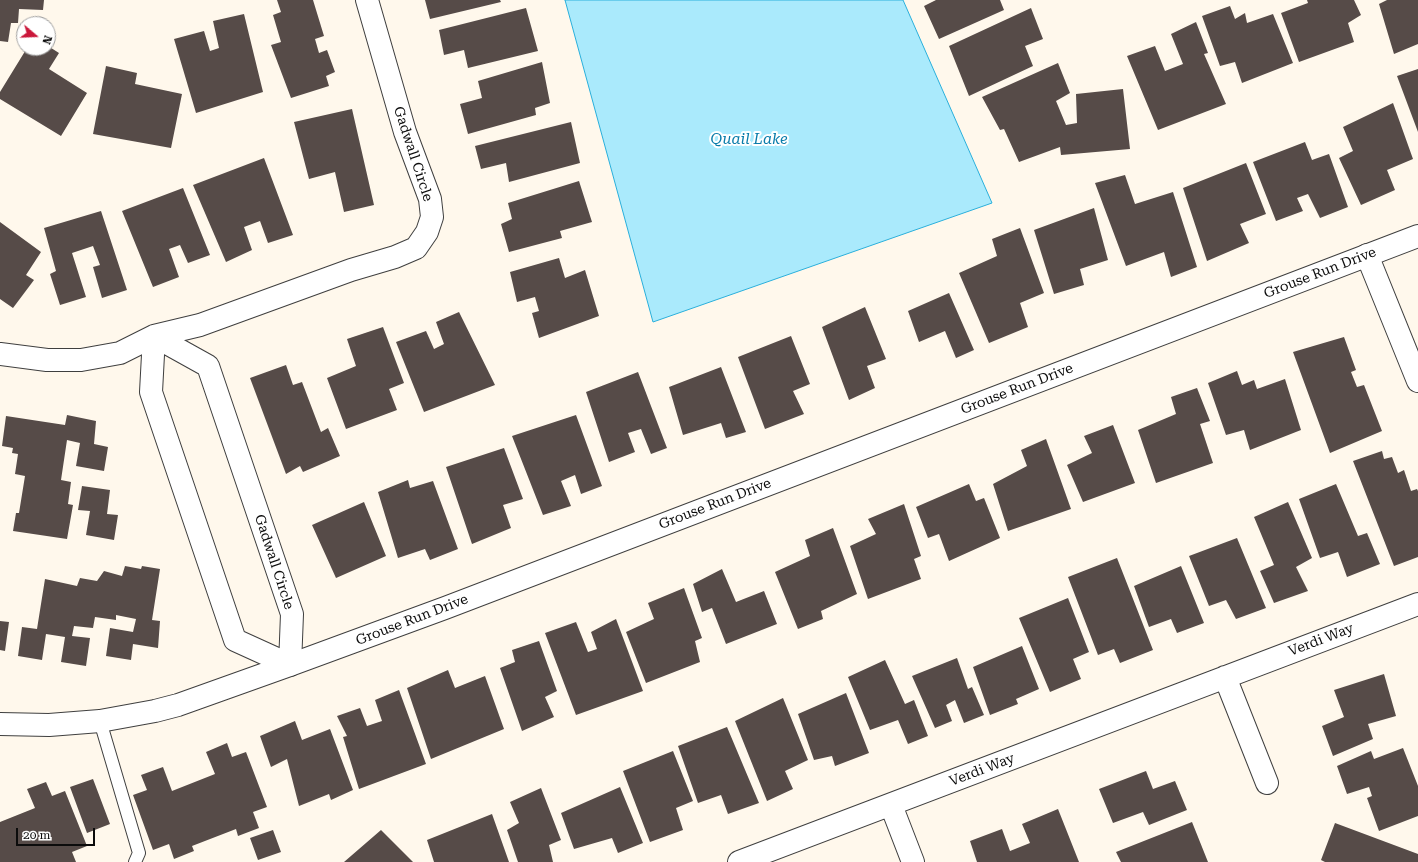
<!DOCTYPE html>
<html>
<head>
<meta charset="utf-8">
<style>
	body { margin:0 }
	#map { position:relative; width:1418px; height:862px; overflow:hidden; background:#fff8ec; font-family:"Roboto Serif",serif }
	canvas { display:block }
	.north { position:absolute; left:16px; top:16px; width:40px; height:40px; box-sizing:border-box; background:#fff; border:1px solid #9e9e9e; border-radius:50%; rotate:109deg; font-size:11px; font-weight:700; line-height:16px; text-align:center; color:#0c0c0c }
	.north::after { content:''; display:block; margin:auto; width:14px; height:18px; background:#ca173a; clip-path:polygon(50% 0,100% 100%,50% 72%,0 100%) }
	.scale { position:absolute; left:16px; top:828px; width:79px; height:18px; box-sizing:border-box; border:2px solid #0c0c0c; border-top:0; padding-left:5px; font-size:12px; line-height:14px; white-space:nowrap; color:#0c0c0c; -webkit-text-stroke:3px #fff; paint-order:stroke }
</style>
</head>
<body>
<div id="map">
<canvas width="1418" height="862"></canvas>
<div class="north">N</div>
<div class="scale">20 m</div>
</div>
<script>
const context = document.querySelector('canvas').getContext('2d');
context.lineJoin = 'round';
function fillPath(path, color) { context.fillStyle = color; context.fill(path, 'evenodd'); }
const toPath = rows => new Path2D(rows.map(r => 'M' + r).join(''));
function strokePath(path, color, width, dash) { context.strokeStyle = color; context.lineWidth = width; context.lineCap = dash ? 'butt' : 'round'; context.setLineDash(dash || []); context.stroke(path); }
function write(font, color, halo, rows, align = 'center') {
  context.font = font + ' "Roboto Serif",serif'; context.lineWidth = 4; context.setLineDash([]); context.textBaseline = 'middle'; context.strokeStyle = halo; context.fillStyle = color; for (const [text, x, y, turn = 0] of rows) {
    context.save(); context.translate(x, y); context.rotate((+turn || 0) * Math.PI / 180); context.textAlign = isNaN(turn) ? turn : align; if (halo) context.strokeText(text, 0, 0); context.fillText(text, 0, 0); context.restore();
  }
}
const water = toPath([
	[565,0,903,0,992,203,653,322,565,0]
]);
fillPath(water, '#aaeafc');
strokePath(water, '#2aafdb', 1);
fillPath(toPath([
	[0,0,44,0,43,10,19,9,18,23,11,23,8,42,0,41],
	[277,0,313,0,324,36,315,39,319,53,327,50,335,72,326,76,329,86,291,98,271,45,281,42,273,15,281,12],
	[425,0,500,0,501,2,430,19],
	[936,0,1000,0,1004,10,939,39,924,6],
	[1307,0,1354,0,1361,15,1348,23,1354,42,1299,62,1281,13,1308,3],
	[1387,0,1418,0,1418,44,1394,54,1379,4],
	[1230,6,1235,19,1245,13,1247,23,1273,14,1293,63,1242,83,1235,62,1220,66,1202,16],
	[526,8,538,51,468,68,464,50,444,55,439,30],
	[1031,8,1043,39,1025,46,1033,66,969,96,949,46],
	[244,14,263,92,196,113,174,39,204,31,210,51,219,48,213,21],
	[1196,22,1208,53,1204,54,1226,104,1158,130,1127,56,1155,46,1165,71,1183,64,1171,34],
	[48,46,59,53,49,69,87,93,61,136,0,99,0,92,27,48,48,48],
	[542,62,550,103,535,108,536,115,468,134,460,104,482,98,478,81],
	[1058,63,1070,93,1056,101,1066,125,1077,123,1076,94,1123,89,1130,149,1061,155,1060,147,1019,162,1004,129,1000,130,982,97],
	[106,66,137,73,135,84,182,94,171,148,93,134],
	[1418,69,1418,132,1397,76],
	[1393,103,1413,159,1387,170,1395,190,1361,205,1339,158,1353,151,1343,127],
	[352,109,374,205,344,212,335,172,309,179,294,122],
	[571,122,580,163,509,182,506,163,481,169,475,146],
	[1305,142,1312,160,1329,154,1348,207,1320,218,1308,194,1297,198,1303,211,1276,221,1253,162],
	[264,158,293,235,268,243,260,221,244,227,252,250,226,262,193,185],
	[1246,163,1266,214,1240,224,1249,243,1207,261,1183,188],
	[1125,175,1135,204,1173,192,1197,267,1171,277,1164,252,1126,266,1095,183],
	[579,181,592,222,560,231,562,238,509,252,501,224,512,219,508,203],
	[183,188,210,255,188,263,180,245,169,249,179,277,153,287,122,211],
	[1094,208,1108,260,1080,269,1084,285,1054,294,1034,230],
	[101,211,127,290,102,298,93,267,100,265,93,246,72,253,86,297,60,305,50,274,56,271,44,228],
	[0,222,41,252,26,275,34,280,13,308,0,299],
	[1020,228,1044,293,1020,303,1028,327,989,343,959,273,997,256,992,239],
	[559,258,565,278,585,270,599,316,539,338,532,313,539,311,535,297,517,302,510,272],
	[949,293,974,350,956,358,945,331,919,342,908,311],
	[865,307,886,359,867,366,875,388,849,400,822,327],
	[459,312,495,385,424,412,396,342,426,331,434,349,444,344,436,322],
	[383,327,404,383,389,389,397,410,346,429,327,378,356,366,347,339],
	[791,336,810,384,793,391,804,414,765,429,738,357],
	[1344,337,1356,370,1351,372,1357,387,1364,385,1382,431,1330,453,1293,352],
	[286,365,293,385,302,382,321,432,328,428,340,456,303,472,300,466,286,474,250,378],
	[721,367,746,432,726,438,721,423,683,435,669,387],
	[1237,371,1242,385,1254,380,1257,389,1285,379,1301,430,1250,450,1244,430,1226,435,1208,383],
	[638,372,667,448,651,454,641,429,628,433,635,452,609,462,586,392],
	[1197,388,1210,421,1200,424,1213,463,1156,483,1138,430,1176,414,1171,397],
	[67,415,96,421,94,444,108,447,104,471,76,466,80,443,67,440,61,480,71,482,68,504,73,505,67,539,13,531,16,513,19,513,25,476,15,474,18,454,12,453,13,448,2,446,6,416,65,425],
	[576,415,602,486,581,494,575,475,561,481,571,506,543,515,512,436],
	[1113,425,1135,483,1083,502,1067,465,1092,453,1084,436],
	[1046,439,1071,509,1008,531,993,484,1027,466,1021,450],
	[504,448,523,499,503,505,511,528,472,544,446,467],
	[1382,451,1384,459,1392,457,1398,473,1404,470,1411,491,1417,489,1418,491,1418,557,1394,566,1353,461],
	[408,480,410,488,433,481,458,549,430,560,425,549,398,558,378,492],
	[969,484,976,501,984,498,1000,538,949,561,939,534,928,538,916,507],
	[1336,484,1358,536,1367,533,1380,564,1347,577,1338,552,1320,558,1299,499],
	[82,486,110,490,107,514,118,515,114,540,86,535,90,511,78,510],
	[364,502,386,556,336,578,312,525],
	[1288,502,1312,558,1296,567,1308,591,1274,603,1260,571,1274,565,1254,517],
	[904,504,921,556,914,559,921,579,868,599,850,546,876,534,868,519],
	[833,528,857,594,821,611,823,619,798,629,775,572,810,556,805,540],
	[1237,538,1266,608,1236,619,1226,600,1209,606,1189,556],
	[1117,558,1153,650,1120,663,1114,649,1098,655,1068,577],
	[125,566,141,569,142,566,160,569,152,620,160,621,158,648,133,644,131,660,106,656,110,628,133,632,136,619,116,615,116,620,95,617,93,628,74,626,72,636,90,638,86,666,61,662,65,637,46,634,42,660,18,656,22,627,37,629,45,579,77,586,80,578,97,581,104,571,122,576],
	[1181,566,1204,623,1177,633,1171,619,1149,627,1134,586],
	[722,569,736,602,764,591,777,624,726,644,712,608,702,612,693,584],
	[684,588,702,638,695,641,700,662,646,683,626,632,654,619,648,603],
	[1068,598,1089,652,1073,659,1081,679,1050,692,1019,618],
	[616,619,643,691,576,715,545,633,576,622,588,652,597,649,591,632],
	[0,621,9,622,5,651,0,650],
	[539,641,557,691,545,697,554,717,522,731,500,668,515,662,512,650],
	[1022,646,1039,689,1016,699,1018,704,990,715,973,667],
	[957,658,968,689,972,687,984,715,964,723,955,700,946,705,952,721,935,728,912,676],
	[885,660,905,704,914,700,928,736,908,744,898,720,870,730,848,677],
	[448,670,455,688,485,676,504,729,431,759,407,688],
	[1384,674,1396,716,1368,724,1373,739,1333,756,1322,726,1344,717,1334,690],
	[399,690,426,764,359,789,343,737,347,736,337,716,360,708,367,726,382,721,375,700],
	[846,693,869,753,835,766,832,756,814,760,798,714],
	[783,698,808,760,785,771,793,789,767,801,735,721],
	[295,721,302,740,330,729,353,790,331,800,329,794,299,806,287,759,271,767,260,736],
	[727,727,759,803,728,814,721,795,698,803,678,746],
	[227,743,232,757,246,752,267,807,253,812,259,828,238,836,236,829,192,846,194,851,174,859,169,844,153,850,133,795,147,790,141,775,163,767,172,791,215,774,206,752],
	[1403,748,1418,786,1418,816,1379,831,1367,798,1372,796,1369,787,1347,794,1337,766,1371,751,1374,759],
	[673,751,693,801,676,808,683,830,650,842,623,771],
	[1146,771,1153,789,1175,781,1187,810,1149,825,1143,812,1113,823,1099,789],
	[93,779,110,824,87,833,70,787],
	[46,782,52,796,65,791,87,846,72,852,76,862,0,862,0,822,35,808,27,789],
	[620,787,643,843,618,853,612,838,574,849,561,813],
	[541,788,561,840,549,845,553,862,518,862,507,830,519,823,510,802],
	[1058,809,1079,862,977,862,970,841,1002,829,1010,851,1030,843,1022,824],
	[492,814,509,862,434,862,427,840],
	[1192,822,1208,862,1121,862,1116,852],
	[1335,823,1418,854,1418,862,1325,862,1321,860],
	[273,830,281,852,258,860,250,838],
	[381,830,413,862,344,862]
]), '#564b48');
const service = toPath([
	[100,721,139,853,135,862]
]);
const minor = toPath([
	[1367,255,1418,381],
	[154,336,208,366,292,614,290,665,235,640,151,392,154,336],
	[0,354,47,360,81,360,120,353,154,336,200,325,351,270,395,257,416,248,427,232,432,217,430,199,405,132,367,0],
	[1225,677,1267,783],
	[891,805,913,862],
	[739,862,1418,604]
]);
const tertiary = toPath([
	[0,724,49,725,100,721,155,711,178,705,290,665,445,608,1418,236]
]);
strokePath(service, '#3f3f3f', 14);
strokePath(minor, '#3f3f3f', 24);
strokePath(tertiary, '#3f3f3f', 24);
strokePath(service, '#fff', 12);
strokePath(minor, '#fff', 22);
strokePath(tertiary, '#fff', 22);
write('14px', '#0c0c0c', '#fff', [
	["Gadwall Circle",413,154,72],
	["Grouse Run Drive",1320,273,-21],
	["Grouse Run Drive",1017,389,-21],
	["Grouse Run Drive",715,504,-21],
	["Gadwall Circle",274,562,72],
	["Grouse Run Drive",412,620,-21],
	["Verdi Way",1321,640,-21],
	["Verdi Way",982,770,-21]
]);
write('italic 15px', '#097caa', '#fff', [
	["Quail Lake",749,140]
]);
</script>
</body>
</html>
